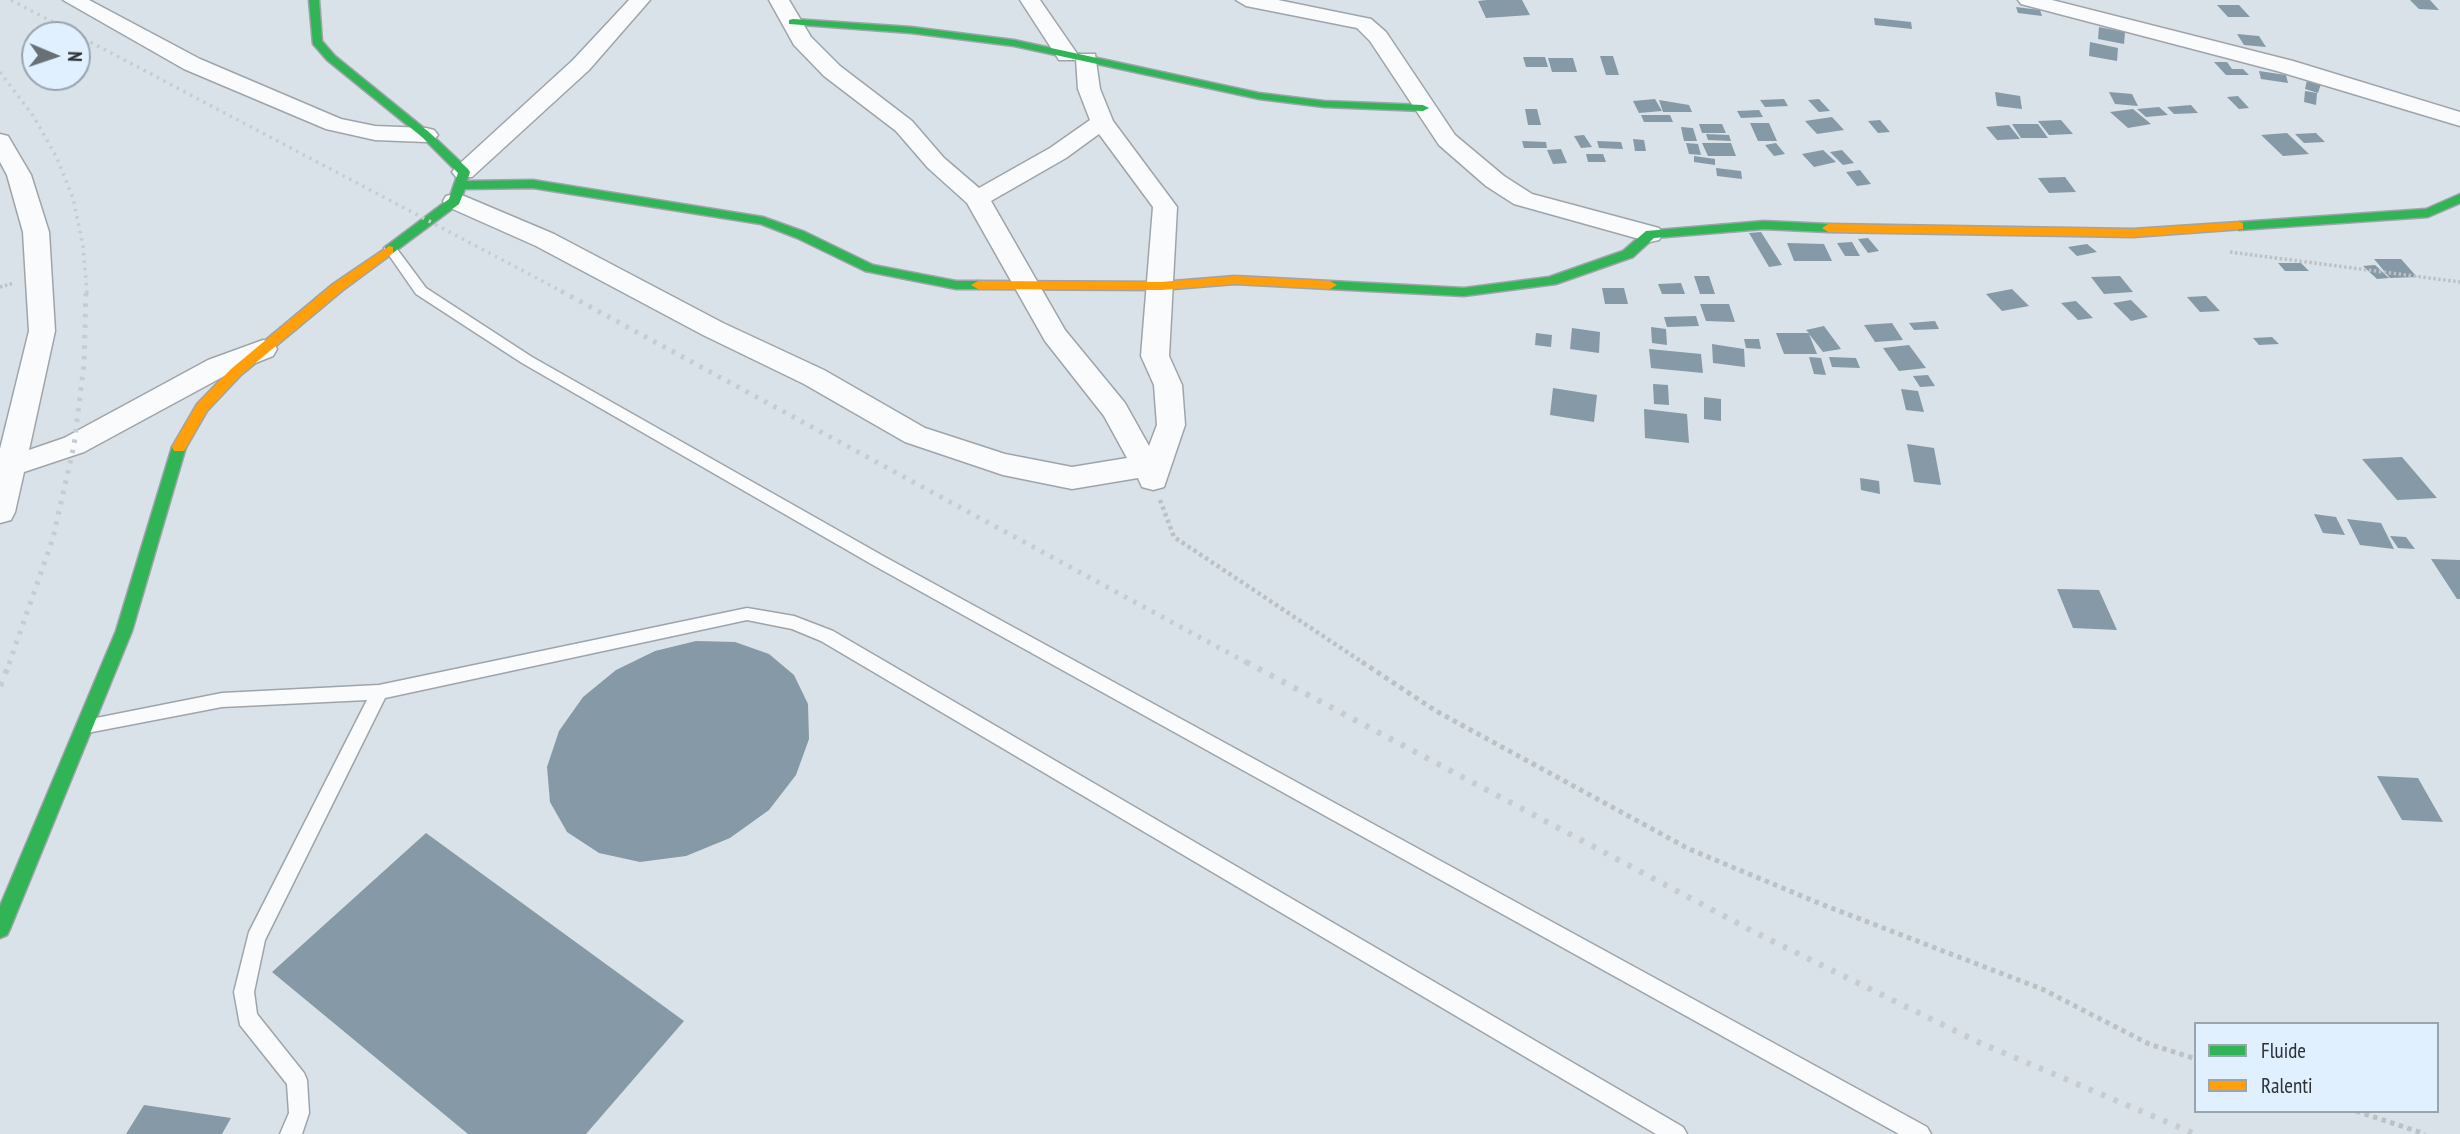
<!DOCTYPE html>
<html>
<head>
<meta charset="utf-8">
<style>
	body { margin:0 }
	#map { position:relative; width:2460px; height:1134px; overflow:hidden; background:#d9e2e9; font-family:"PT Sans Narrow",sans-serif }
	canvas { display:block }
	.legend { position:absolute; left:2194px; top:1022px; width:245px; height:91px; box-sizing:border-box; background:#e0f0fe; border:2px solid #98a4ae; margin:0; padding:9px 12px; list-style:none; font-size:21px; color:#2b3136 }
	.legend li { display:flex; align-items:center; gap:14px; height:35px }
	.legend b { width:35px; border:2px solid #98a4ae }
	.north { position:absolute; left:21px; top:21px; width:70px; height:70px; box-sizing:border-box; background:#e0f0fe; border:2px solid #98a4ae; border-radius:50%; rotate:92deg; font-size:19px; font-weight:700; line-height:28px; text-align:center; color:#2b3136 }
	.north::after { content:''; display:block; margin:auto; width:24px; height:32px; background:#686f75; clip-path:polygon(50% 0,100% 100%,50% 72%,0 100%) }
</style>
</head>
<body>
<div id="map">
<canvas width="2460" height="1134"></canvas>
<ul class="legend">
<li><b style="height:9px;background:#30b455"></b>Fluide</li>
<li><b style="height:9px;background:#ff9f0a"></b>Ralenti</li>
</ul>
<div class="north">N</div>
</div>
<script>
const context = document.querySelector('canvas').getContext('2d');
context.lineJoin = 'round';
function fillPath(path, color) { context.fillStyle = color; context.fill(path, 'evenodd'); }
const toPath = rows => new Path2D(rows.map(r => 'M' + r).join(''));
function strokePath(path, color, width, dash) { context.strokeStyle = color; context.lineWidth = width; context.lineCap = dash ? 'butt' : 'round'; context.setLineDash(dash || []); context.stroke(path); }
fillPath(toPath([
	[1487,0,1522,0,1530,15,1486,18,1478,1],
	[2410,0,2430,0,2439,10,2419,9],
	[2217,5,2239,5,2250,17,2228,17],
	[2016,7,2040,10,2042,16,2018,13],
	[1874,18,1911,22,1912,29,1875,25],
	[2099,27,2125,32,2124,44,2098,39],
	[2237,34,2259,36,2266,47,2244,45],
	[2090,42,2118,48,2117,61,2089,56],
	[1600,56,1613,56,1619,75,1606,75],
	[1523,57,1545,57,1548,67,1526,67],
	[1548,58,1573,58,1577,72,1552,72],
	[2214,62,2227,62,2232,69,2243,69,2249,75,2226,75],
	[2259,71,2286,75,2288,83,2261,79],
	[2307,80,2321,84,2318,93,2305,89],
	[2305,91,2317,93,2316,105,2304,102],
	[1995,92,2020,96,2022,109,1997,106],
	[2109,92,2132,94,2138,106,2115,104],
	[2238,96,2249,108,2239,109,2227,97],
	[1655,99,1662,111,1639,113,1633,101],
	[1784,99,1788,106,1765,107,1760,100],
	[1819,99,1830,111,1819,112,1808,100],
	[1659,100,1689,105,1692,112,1663,112],
	[2191,105,2198,113,2174,114,2167,107],
	[2159,107,2168,115,2146,117,2137,109],
	[1525,109,1537,109,1541,125,1528,125],
	[2133,109,2151,124,2128,128,2110,112],
	[1759,110,1763,117,1741,118,1737,111],
	[1641,115,1670,115,1673,122,1644,122],
	[1832,117,1844,130,1817,134,1805,121],
	[1880,120,1890,132,1878,133,1868,121],
	[2061,120,2073,134,2049,135,2038,121],
	[1750,123,1769,123,1777,141,1758,141],
	[1699,124,1722,124,1726,133,1702,133],
	[2012,124,2038,124,2048,138,2021,138],
	[2009,125,2020,139,1997,140,1986,127],
	[1681,127,1693,128,1697,141,1684,141],
	[2287,133,2309,154,2283,156,2261,135],
	[2316,133,2325,142,2304,143,2295,134],
	[1706,134,1729,135,1731,141,1708,140],
	[1584,135,1592,147,1581,148,1574,136],
	[1633,139,1644,140,1646,151,1635,151],
	[1522,141,1546,142,1547,148,1524,148],
	[1597,141,1621,142,1623,149,1599,148],
	[1686,143,1698,144,1701,155,1689,154],
	[1702,143,1731,143,1736,156,1708,156],
	[1776,143,1785,154,1774,156,1765,145],
	[1561,149,1567,163,1553,164,1547,150],
	[1823,150,1836,162,1814,167,1802,154],
	[1842,150,1854,163,1843,165,1830,152],
	[1586,154,1603,154,1606,162,1588,162],
	[1694,156,1715,159,1715,165,1694,162],
	[1716,168,1741,171,1742,179,1717,176],
	[1860,170,1871,184,1857,186,1846,172],
	[2065,177,2076,192,2049,193,2038,178],
	[1761,232,1782,265,1769,267,1749,233],
	[1868,238,1879,251,1868,253,1858,239],
	[1852,242,1860,256,1845,256,1837,243],
	[1787,243,1824,244,1832,261,1794,261],
	[2087,244,2097,252,2077,256,2068,247],
	[2374,259,2401,259,2417,277,2390,278],
	[2278,263,2301,263,2309,271,2285,271],
	[2375,265,2389,278,2377,279,2363,266],
	[1694,276,1709,276,1715,294,1700,294],
	[2120,276,2133,292,2104,294,2091,277],
	[1681,283,1685,294,1662,294,1658,284],
	[1602,288,1624,288,1628,304,1605,304],
	[2012,289,2029,306,2002,311,1986,294],
	[2206,296,2220,311,2200,312,2187,297],
	[2131,300,2148,317,2131,321,2113,303],
	[2076,301,2093,318,2078,320,2061,303],
	[1700,304,1729,304,1735,322,1706,321],
	[1696,316,1699,326,1667,327,1664,317],
	[1935,321,1939,329,1914,330,1909,323],
	[1892,323,1903,340,1875,342,1864,325],
	[1824,326,1841,349,1823,352,1809,334,1817,354,1784,354,1776,333,1809,333,1806,330],
	[1651,327,1666,329,1667,345,1652,343],
	[1572,328,1600,332,1599,353,1570,349],
	[1536,333,1552,335,1551,347,1535,345],
	[2272,337,2279,344,2259,345,2253,338],
	[1744,339,1759,339,1761,349,1746,348],
	[1712,344,1744,349,1745,367,1713,363],
	[1909,345,1926,368,1899,371,1883,348],
	[1649,349,1701,354,1703,373,1651,368],
	[1809,357,1821,358,1826,375,1814,374],
	[1829,357,1856,358,1860,368,1832,367],
	[1928,375,1935,386,1920,387,1913,376],
	[1653,384,1668,385,1669,405,1654,404],
	[1553,388,1597,395,1594,422,1550,415],
	[1901,389,1918,391,1924,412,1906,410],
	[1704,397,1721,399,1721,421,1704,419],
	[1644,409,1687,414,1689,443,1645,438],
	[1907,444,1934,448,1941,485,1914,482],
	[2402,457,2437,498,2397,500,2362,459],
	[1860,478,1879,481,1880,494,1861,490],
	[2314,514,2336,517,2345,535,2323,533],
	[2347,519,2381,523,2394,549,2360,545],
	[2390,536,2406,537,2415,549,2398,548],
	[2431,559,2460,560,2460,599,2457,599],
	[2057,589,2099,590,2117,630,2073,628],
	[696,641,735,642,769,654,794,675,808,704,809,739,796,775,769,810,730,838,686,856,640,862,599,853,567,832,550,802,547,767,559,731,583,697,616,670,655,651],
	[2377,776,2418,778,2443,822,2402,820],
	[426,833,684,1021,586,1134,468,1134,272,972],
	[144,1105,231,1118,222,1134,126,1134]
]), '#8599a6');
const lane = toPath([
	[390,244,394,245,426,288,532,357,885,557,1927,1127,1931,1134,1899,1134,873,565,522,363,416,294,384,248,390,244],
	[747,608,794,616,833,631,1683,1127,1687,1134,1656,1134,821,641,792,629,747,620,385,698,265,940,254,992,257,1014,304,1073,307,1080,309,1113,302,1134,280,1134,289,1113,287,1084,240,1025,234,992,249,932,367,700,222,707,87,733,81,731,78,726,81,721,222,693,379,685,747,608]
]);
const street = toPath([
	[63,0,89,0,200,59,341,119,375,126,426,128,434,130,438,135,434,140,426,142,375,140,326,129,184,69,63,0],
	[629,0,650,0,589,70,472,177,456,177,452,172,456,167,573,60,629,0],
	[769,0,789,0,811,37,840,66,912,121,944,158,979,188,1050,148,1090,120,1078,89,1076,59,1079,54,1095,54,1100,89,1113,121,1177,207,1169,356,1182,385,1185,425,1164,487,1153,490,1142,487,1138,478,1072,489,1003,475,905,442,804,384,703,335,536,246,446,206,443,201,446,196,455,194,464,196,554,234,723,323,824,370,925,428,1005,454,1072,467,1127,458,1104,416,1045,341,967,203,928,168,896,131,824,76,794,45,769,0],
	[1099,134,1153,207,1141,356,1154,385,1157,425,1149,446,1125,403,1065,330,991,201,1066,158,1099,134],
	[1020,0,1040,0,1078,55,1075,60,1059,60,1020,0],
	[1236,0,1278,0,1371,19,1386,32,1455,135,1504,176,1532,194,1659,228,1663,234,1659,240,1650,242,1514,204,1486,186,1439,145,1370,41,1357,28,1246,6,1236,0],
	[2018,0,2052,0,2293,61,2460,112,2460,126,2277,71,2021,4,2018,0],
	[0,134,8,136,31,175,49,232,55,331,29,450,64,438,208,360,263,340,273,342,277,349,273,356,228,374,84,452,24,472,15,512,11,520,0,523,0,449,29,331,23,232,7,175,0,162,0,134]
]);
const fast = toPath([
	[309,0,319,0,322,41,335,56,430,133,468,169,470,172,467,181,533,180,763,217,805,232,873,265,956,281,978,281,985,285,978,289,956,289,865,271,797,238,761,224,533,188,465,189,459,204,393,253,385,253,385,247,449,199,458,173,422,137,327,60,313,44,309,0],
	[793,19,911,27,1014,40,1259,93,1324,101,1423,105,1429,108,1423,111,1324,107,1259,99,1014,46,911,33,789,24,789,20,793,19],
	[2460,194,2460,203,2428,217,2239,230,2233,226,2239,222,2426,209,2460,194],
	[1764,221,1828,224,1834,228,1828,232,1764,229,1654,238,1633,257,1556,284,1464,296,1330,289,1323,285,1330,281,1464,288,1549,277,1623,251,1646,231,1764,221],
	[179,442,186,447,132,631,10,929,7,935,0,938,0,906,116,631,172,447,179,442]
]);
const slow = toPath([
	[2239,222,2243,223,2243,229,2133,237,1828,232,1822,228,1828,224,2133,229,2239,222],
	[389,246,393,247,393,253,343,290,241,375,207,411,184,451,174,451,172,447,197,404,231,369,333,284,389,246],
	[1235,276,1330,281,1337,285,1330,289,1235,284,1161,290,978,289,971,285,978,281,1161,282,1235,276]
]);
strokePath(lane, '#9ea4aa', 3);
strokePath(street, '#9ea4aa', 3);
strokePath(fast, '#9ea4aa', 3);
strokePath(slow, '#9ea4aa', 3);
strokePath(toPath([
	[2230,252,2460,282],
	[0,287,14,283]
]), '#bdc1c3', 3.5, [2.5, 2.5]);
strokePath(toPath([
	[1160,500,1174,537,1365,664]
]), '#bdc1c3', 4.5, [3.5, 3.5]);
strokePath(toPath([
	[1362,662,1436,711,1689,849,1821,904,2042,989,2149,1044,2196,1059],
	[2356,1111,2425,1134]
]), '#bdc1c3', 5, [4.5, 4.5]);
fillPath(lane, '#f9fbfc');
fillPath(street, '#f9fbfc');
fillPath(fast, '#30b455');
fillPath(slow, '#ff9f0a');
strokePath(toPath([
	[11,0,565,293],
	[0,72,34,117,57,158,73,198,83,246,87,293]
]), '#c9ccce', 3.5, [2.5, 5]);
strokePath(toPath([
	[561,291,1249,664],
	[9,664,53,538,74,445,84,364,86,291]
]), '#c9ccce', 5, [3.5, 7]);
strokePath(toPath([
	[1246,662,1756,933,1978,1042,2195,1134],
	[0,686,10,662]
]), '#c9ccce', 6, [4.5, 9]);
</script>
</body>
</html>
